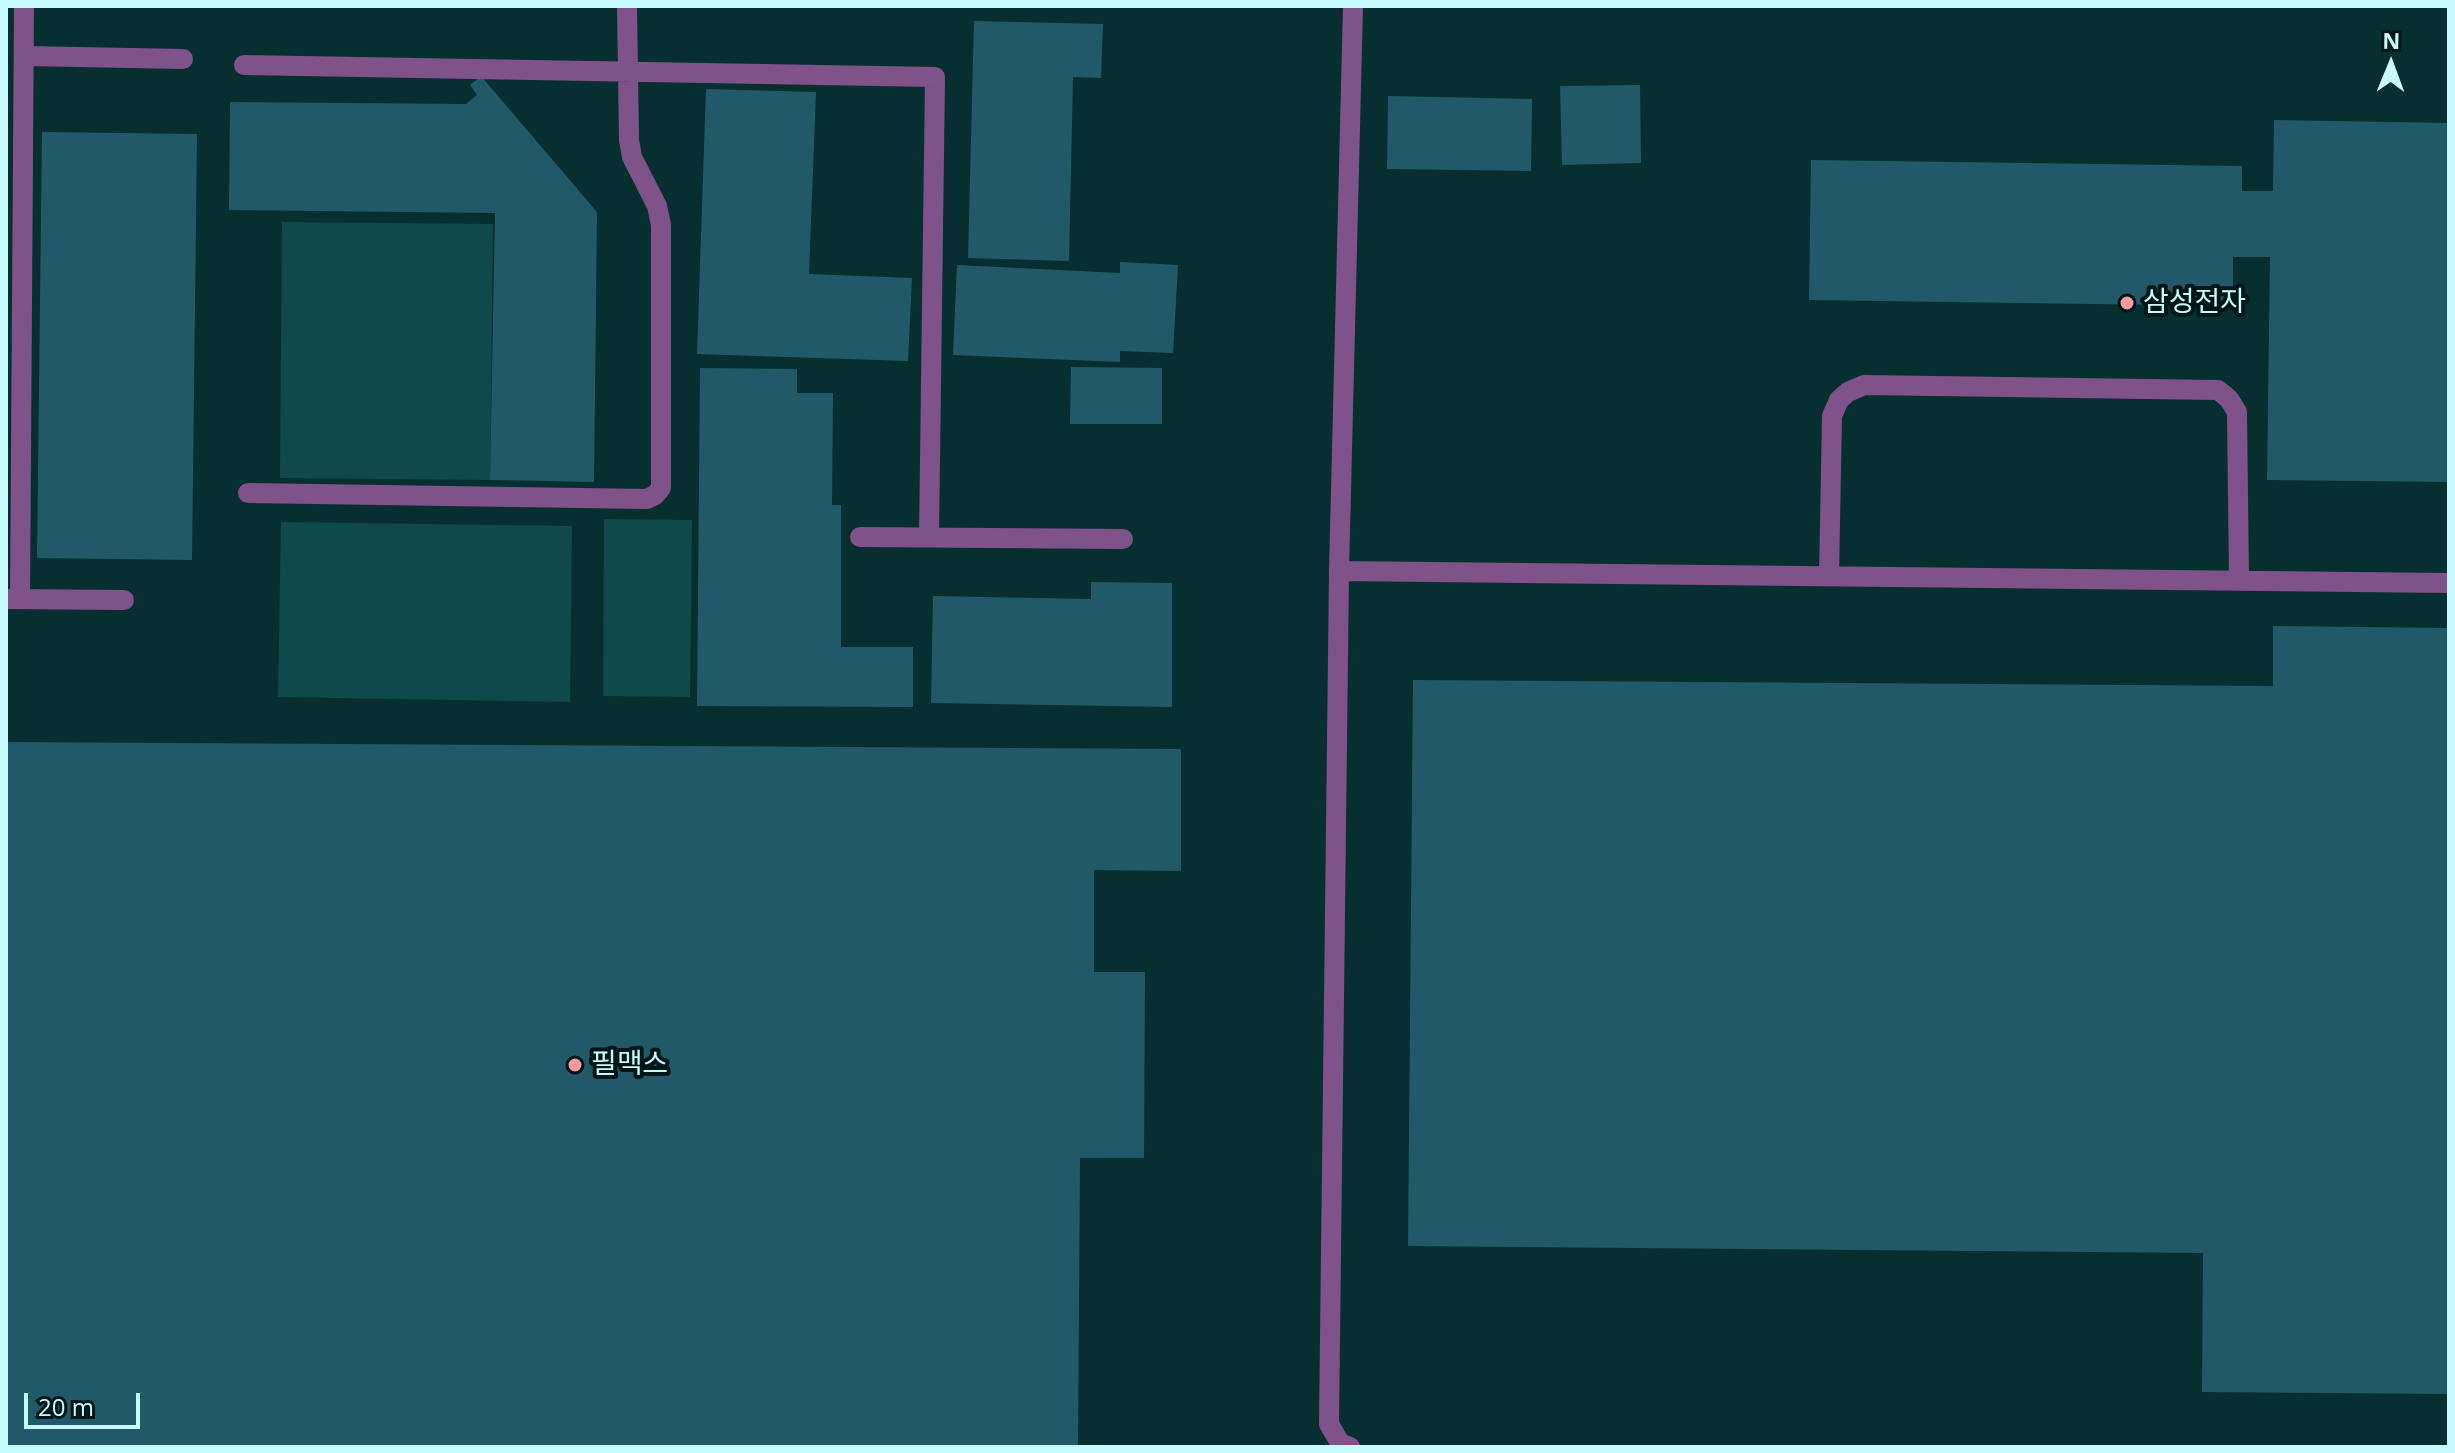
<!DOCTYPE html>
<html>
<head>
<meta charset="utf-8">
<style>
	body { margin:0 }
	#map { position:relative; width:2455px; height:1453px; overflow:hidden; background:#082f30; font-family:"Open Sans",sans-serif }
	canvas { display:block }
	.frame { position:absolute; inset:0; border:8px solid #c8fbfe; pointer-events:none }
	.north { position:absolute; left:2351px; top:24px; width:80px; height:80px; -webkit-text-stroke:6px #001517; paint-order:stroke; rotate:1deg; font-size:22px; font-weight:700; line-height:32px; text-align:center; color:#c8fbfe }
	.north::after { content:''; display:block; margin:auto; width:28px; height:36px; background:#c8fbfe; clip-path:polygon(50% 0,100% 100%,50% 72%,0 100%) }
	.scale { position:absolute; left:24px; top:1393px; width:116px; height:36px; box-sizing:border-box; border:4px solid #c8fbfe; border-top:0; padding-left:10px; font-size:24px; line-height:28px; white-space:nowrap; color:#c8fbfe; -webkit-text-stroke:6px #001517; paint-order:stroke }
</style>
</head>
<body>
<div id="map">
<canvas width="2455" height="1453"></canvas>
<div class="frame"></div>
<div class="north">N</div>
<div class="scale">20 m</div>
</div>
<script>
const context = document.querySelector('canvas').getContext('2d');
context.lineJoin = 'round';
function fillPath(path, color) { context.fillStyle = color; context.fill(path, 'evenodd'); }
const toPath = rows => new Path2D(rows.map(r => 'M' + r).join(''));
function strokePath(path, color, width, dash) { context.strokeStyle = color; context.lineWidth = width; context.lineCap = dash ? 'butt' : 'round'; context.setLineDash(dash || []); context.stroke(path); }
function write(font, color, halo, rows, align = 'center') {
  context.font = font + ' "Open Sans","Noto Sans KR",sans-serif'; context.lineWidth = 8; context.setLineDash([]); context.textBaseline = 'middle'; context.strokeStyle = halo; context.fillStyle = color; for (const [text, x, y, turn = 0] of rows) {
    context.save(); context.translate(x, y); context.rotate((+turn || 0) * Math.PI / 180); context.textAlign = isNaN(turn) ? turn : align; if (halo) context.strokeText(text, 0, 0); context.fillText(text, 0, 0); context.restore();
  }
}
fillPath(toPath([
	[282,222,493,224,490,480,280,478],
	[604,519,692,520,690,697,603,696],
	[281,522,572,526,570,702,278,697]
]), '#10494c');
fillPath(toPath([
	[974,21,1103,24,1101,78,1073,77,1069,261,968,258],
	[481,76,597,212,594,482,490,480,495,213,229,210,230,102,466,104,477,95,470,85],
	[1640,85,1641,163,1562,165,1560,86],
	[706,89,816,92,809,274,912,278,908,361,697,354],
	[1388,96,1532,99,1531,171,1387,169],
	[2274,120,2449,123,2449,482,2267,480,2270,257,2233,257,2233,306,1809,300,1811,160,2242,166,2242,191,2273,191],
	[42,132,197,134,192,560,37,558],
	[1120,262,1178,265,1173,353,1120,351,1120,362,953,355,957,265,1120,273],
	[1071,367,1162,368,1162,424,1070,424],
	[700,368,797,369,797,393,833,393,832,505,841,505,841,647,913,647,913,707,697,706],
	[1091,582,1172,583,1172,707,931,703,933,596,1091,599],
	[2273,626,2449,628,2449,1394,2202,1392,2203,1253,1408,1246,1413,680,2273,686],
	[6,742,1181,749,1181,871,1094,870,1094,972,1145,972,1144,1158,1080,1158,1078,1446,6,1447]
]), '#225969');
strokePath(toPath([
	[25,56,183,59],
	[244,65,935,77,929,537],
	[248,493,647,499,655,495,661,488,661,225,657,206,632,157,629,140,627,6],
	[860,537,1123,539],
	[1339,571,2449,583],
	[1829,576,1832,416,1839,400,1848,392,1864,385,2218,390,2229,399,2237,412,2239,580],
	[6,599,124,600],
	[20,599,24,6],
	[1350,1447,1340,1443,1329,1424,1339,571,1353,6]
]), '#7f5389', 20);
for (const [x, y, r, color] of [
	[2127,303,8,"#f59b9b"],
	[575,1065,8,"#f59b9b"]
]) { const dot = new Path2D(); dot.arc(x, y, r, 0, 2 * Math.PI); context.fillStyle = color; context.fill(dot); strokePath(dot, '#001517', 3); }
write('28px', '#c8fbfe', '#001517', [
	["삼성전자",2143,303],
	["필맥스",591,1065]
], 'left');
</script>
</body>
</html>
